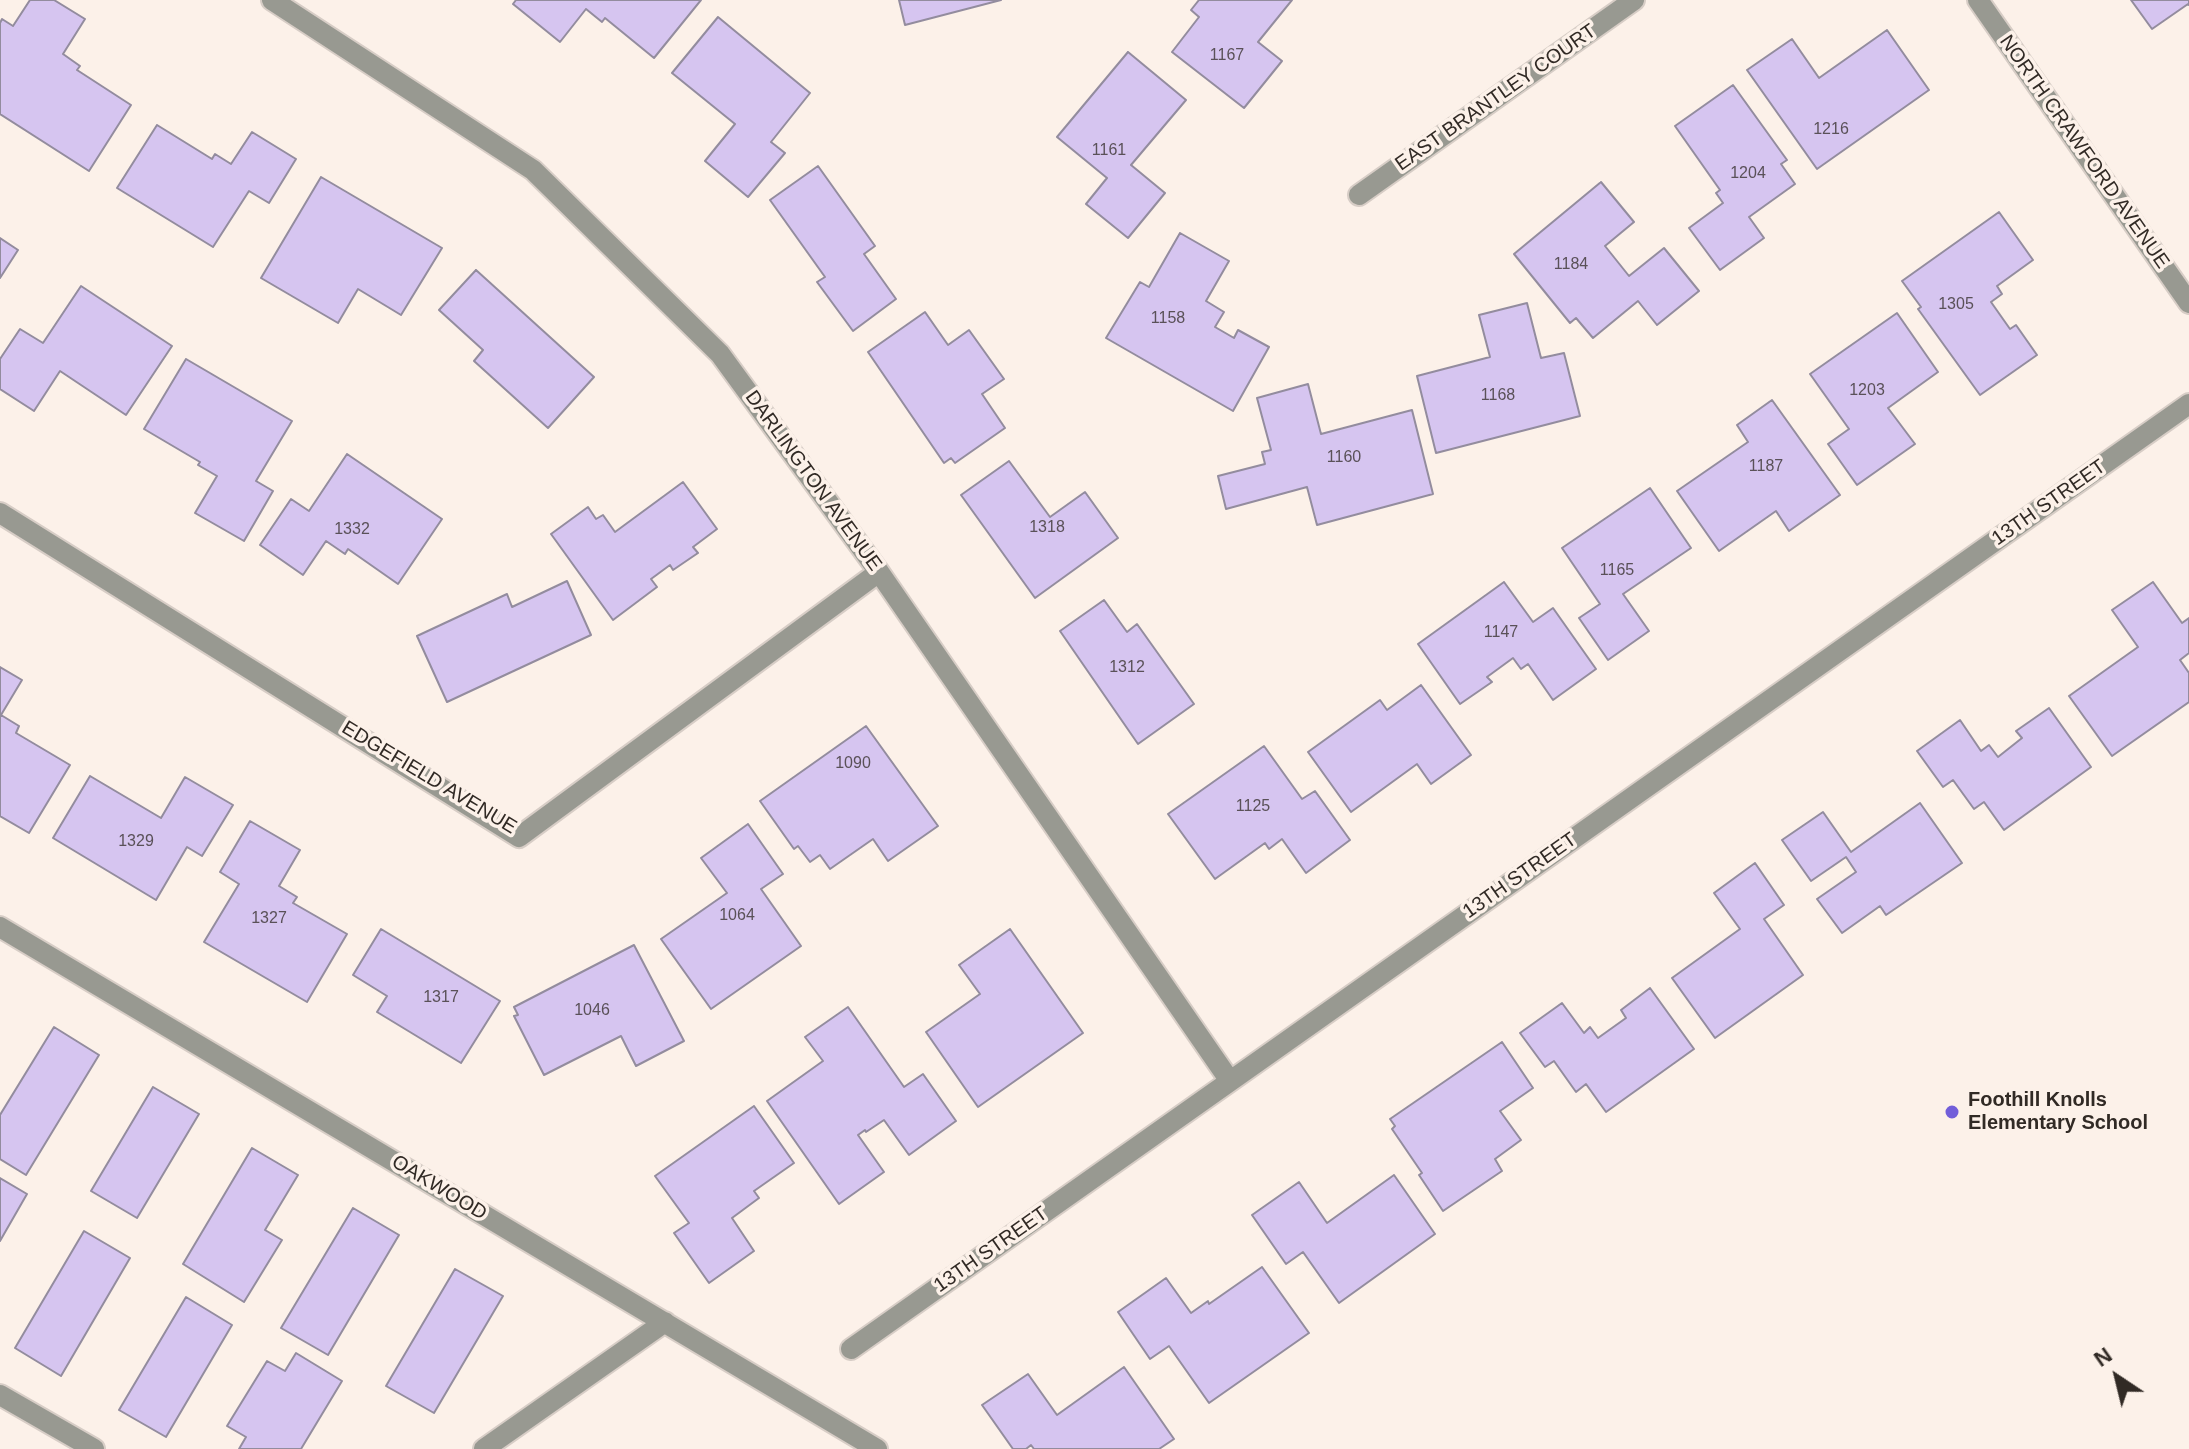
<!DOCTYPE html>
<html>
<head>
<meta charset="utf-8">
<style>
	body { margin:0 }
	#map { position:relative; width:2189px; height:1449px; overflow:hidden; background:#fcf1e9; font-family:Helvetica,sans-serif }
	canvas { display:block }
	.north { position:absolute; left:2077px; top:1337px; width:80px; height:80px; -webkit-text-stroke:6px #fcf1e9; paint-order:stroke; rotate:325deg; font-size:22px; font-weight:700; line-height:32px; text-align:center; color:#312a25 }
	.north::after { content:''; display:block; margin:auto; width:28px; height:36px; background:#312a25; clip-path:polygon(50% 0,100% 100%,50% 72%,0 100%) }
</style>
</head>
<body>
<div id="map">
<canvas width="2189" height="1449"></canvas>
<div class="north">N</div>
</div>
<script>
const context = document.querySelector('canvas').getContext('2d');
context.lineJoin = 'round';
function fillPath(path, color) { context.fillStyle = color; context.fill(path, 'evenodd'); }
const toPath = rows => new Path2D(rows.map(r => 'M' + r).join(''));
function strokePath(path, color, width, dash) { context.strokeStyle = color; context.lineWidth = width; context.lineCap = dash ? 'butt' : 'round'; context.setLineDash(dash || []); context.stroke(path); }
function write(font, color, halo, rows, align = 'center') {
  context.font = font + ' Helvetica,sans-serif'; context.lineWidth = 7; context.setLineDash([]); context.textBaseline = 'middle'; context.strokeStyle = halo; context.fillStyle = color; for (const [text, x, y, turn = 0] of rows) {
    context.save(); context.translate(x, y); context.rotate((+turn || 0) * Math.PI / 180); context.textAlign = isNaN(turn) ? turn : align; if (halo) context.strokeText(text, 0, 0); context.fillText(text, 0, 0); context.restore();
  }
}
const building = toPath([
	[30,0,54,0,85,19,63,54,80,66,77,70,131,105,89,171,0,114,0,23,2,19,13,26,30,0],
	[516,0,701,0,654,58,605,18,602,22,586,9,560,42,513,4,516,0],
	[899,0,1001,0,905,25,899,0],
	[1199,0,1292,0,1258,42,1282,61,1244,108,1172,52,1199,17,1191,10,1199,0],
	[2131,0,2189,0,2189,5,2188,4,2152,29,2131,0],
	[718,17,810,93,771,142,785,153,748,197,705,161,735,124,672,73,718,17],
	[1887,30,1929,90,1817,169,1747,70,1792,39,1819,78,1887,30],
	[1128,52,1186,100,1131,165,1165,193,1128,238,1086,204,1107,178,1057,137,1128,52],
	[1733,85,1787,160,1781,164,1795,184,1749,217,1764,238,1720,270,1689,228,1723,203,1716,193,1720,190,1675,126,1733,85],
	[157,125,212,159,215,154,231,164,252,132,296,159,269,203,249,191,213,247,117,188,157,125],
	[818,166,875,246,864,254,896,299,853,331,817,282,825,277,770,200,818,166],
	[321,177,442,248,401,315,358,289,338,323,261,278,321,177],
	[1601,182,1634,222,1605,246,1629,276,1664,248,1699,291,1657,325,1638,301,1593,338,1576,318,1570,323,1514,254,1601,182],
	[1999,212,2033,260,1997,286,2002,294,1991,302,2010,329,2016,325,2037,355,1980,395,1918,309,1921,307,1902,281,1999,212],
	[1180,233,1229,261,1206,301,1224,312,1215,327,1234,338,1238,330,1269,347,1233,411,1106,338,1140,282,1149,287,1180,233],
	[0,238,18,250,0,278,0,238],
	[476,270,594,377,548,428,474,361,483,350,439,310,476,270],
	[81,286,172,346,126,415,60,371,34,411,0,389,0,359,20,329,43,343,81,286],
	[1527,303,1541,358,1564,353,1580,416,1436,453,1417,376,1490,357,1479,315,1527,303],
	[925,312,948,345,969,330,1004,379,982,394,1005,428,955,463,951,458,944,463,868,352,925,312],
	[1897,313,1938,372,1888,408,1915,444,1857,485,1828,444,1849,429,1810,374,1897,313],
	[186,359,292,421,256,481,273,491,244,541,195,513,217,476,198,465,200,462,144,429,186,359],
	[1308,384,1321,434,1412,410,1433,494,1317,525,1307,487,1226,509,1218,476,1265,464,1262,452,1271,450,1257,398,1308,384],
	[1772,400,1840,495,1789,531,1776,511,1719,551,1677,491,1748,442,1737,425,1772,400],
	[347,454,442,519,398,584,348,549,345,554,326,541,303,575,260,545,291,499,309,511,347,454],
	[1009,461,1050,517,1085,492,1118,538,1035,598,961,495,1009,461],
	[683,482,717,529,693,547,698,553,673,570,670,565,651,579,657,587,613,620,551,534,588,507,596,519,603,515,615,532,683,482],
	[1650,488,1691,548,1623,594,1649,631,1608,660,1579,618,1600,604,1562,548,1650,488],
	[567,581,591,635,447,702,417,636,507,594,512,607,567,581],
	[1504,582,1533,622,1553,608,1596,669,1553,700,1528,664,1521,669,1513,658,1487,677,1492,682,1460,704,1418,644,1504,582],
	[2153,582,2182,623,2189,618,2189,653,2180,660,2189,673,2189,702,2112,756,2069,696,2138,647,2112,610,2153,582],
	[1104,600,1127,632,1137,624,1194,704,1138,744,1060,631,1104,600],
	[0,667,22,680,1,715,19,726,16,733,70,765,29,833,0,816,0,667],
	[1421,685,1471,755,1431,784,1417,764,1351,812,1308,752,1380,700,1387,710,1421,685],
	[2049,708,2091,767,2004,830,1984,802,1974,809,1953,780,1943,787,1917,751,1960,720,1981,751,1989,745,1998,757,2022,738,2016,731,2049,708],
	[866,726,938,826,888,861,873,839,830,869,820,855,810,862,798,846,794,849,760,801,866,726],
	[1264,746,1302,799,1315,791,1350,840,1306,873,1282,839,1269,849,1265,843,1215,879,1168,814,1264,746],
	[90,776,161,818,185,777,233,805,202,856,187,847,156,900,53,838,90,776],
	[1920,803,1962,863,1886,915,1880,906,1842,933,1817,899,1856,872,1846,857,1811,881,1782,840,1823,812,1851,852,1920,803],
	[250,821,300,850,279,886,297,897,293,903,347,934,307,1002,204,942,239,884,220,872,250,821],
	[748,824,783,874,761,889,801,946,711,1009,661,939,727,893,701,858,748,824],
	[1755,863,1784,905,1764,919,1803,975,1715,1038,1672,978,1740,929,1714,893,1755,863],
	[381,929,500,1001,461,1063,377,1012,387,996,353,975,381,929],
	[1010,929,1083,1033,978,1107,926,1032,980,994,959,965,1010,929],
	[634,945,684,1041,636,1066,621,1036,544,1075,514,1016,518,1015,514,1007,634,945],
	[1650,988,1694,1049,1606,1112,1586,1084,1576,1092,1554,1061,1545,1067,1520,1033,1562,1003,1584,1033,1590,1027,1598,1038,1626,1018,1621,1010,1650,988],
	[848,1007,904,1087,923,1074,956,1121,909,1155,884,1120,866,1132,865,1130,858,1135,884,1172,839,1204,767,1101,823,1061,805,1037,848,1007],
	[54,1027,99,1055,26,1175,0,1159,0,1115,54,1027],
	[1502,1042,1533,1088,1500,1111,1521,1140,1495,1159,1502,1171,1443,1211,1419,1175,1422,1173,1392,1129,1395,1126,1390,1119,1502,1042],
	[153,1087,199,1114,137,1218,91,1191,153,1087],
	[754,1106,794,1163,754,1191,759,1198,732,1218,754,1251,709,1283,674,1233,689,1223,655,1176,754,1106],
	[252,1148,298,1175,265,1230,282,1240,244,1302,183,1264,252,1148],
	[1394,1175,1435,1234,1339,1303,1303,1252,1286,1264,1252,1215,1299,1182,1327,1223,1394,1175],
	[0,1178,27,1194,0,1241,0,1178],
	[353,1208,399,1235,328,1355,281,1328,353,1208],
	[84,1231,130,1258,61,1376,15,1348,84,1231],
	[1262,1267,1309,1333,1209,1403,1169,1346,1150,1359,1118,1312,1166,1278,1191,1313,1208,1301,1209,1304,1262,1267],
	[455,1269,503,1296,434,1413,386,1386,455,1269],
	[186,1297,232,1325,166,1437,119,1410,186,1297],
	[296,1353,342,1381,301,1449,239,1449,246,1437,227,1426,267,1361,285,1371,296,1353],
	[1124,1367,1174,1439,1159,1449,1034,1449,1031,1445,1026,1449,1013,1449,982,1405,1028,1374,1057,1415,1124,1367]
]);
fillPath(building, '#d6c5f0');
strokePath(building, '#938c9e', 2);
const minor = toPath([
	[272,0,533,170,720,354,879,572,1230,1081],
	[1978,0,2189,303],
	[1359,195,1634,0],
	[0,513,519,837,879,572],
	[0,927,877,1449],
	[851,1349,2189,404],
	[0,1395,94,1449],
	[484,1449,665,1322]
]);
strokePath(minor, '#d7cdc6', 24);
strokePath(minor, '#989991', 20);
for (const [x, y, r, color] of [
	[1952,1112,8,"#725ed9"]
]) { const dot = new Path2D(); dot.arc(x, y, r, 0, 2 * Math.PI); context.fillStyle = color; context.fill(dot); strokePath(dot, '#fcf1e9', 3); }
write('16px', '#5a5158', null, [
	["1167",1227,56],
	["1216",1831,130],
	["1161",1109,151],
	["1204",1748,174],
	["1184",1571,265],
	["1305",1956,305],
	["1158",1168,319],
	["1203",1867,391],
	["1168",1498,396],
	["1160",1344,458],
	["1187",1766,467],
	["1318",1047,528],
	["1332",352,530],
	["1165",1617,571],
	["1147",1501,633],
	["1312",1127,668],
	["1090",853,764],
	["1125",1253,807],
	["1329",136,842],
	["1064",737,916],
	["1327",269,919],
	["1317",441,998],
	["1046",592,1011]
]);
write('20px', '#312a25', '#fcf1e9', [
	["EAST BRANTLEY COURT",1496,98,-35],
	["NORTH CRAWFORD AVENUE",2084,152,55],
	["DARLINGTON AVENUE",813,481,54],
	["13TH STREET",2049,503,-35],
	["EDGEFIELD AVENUE",429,778,31],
	["13TH STREET",1520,876,-35],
	["OAKWOOD",439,1188,31],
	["13TH STREET",991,1250,-35]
]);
write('bold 20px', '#312a25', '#fcf1e9', [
	["Foothill Knolls",1968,1100],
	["Elementary School",1968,1123]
], 'left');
</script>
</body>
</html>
